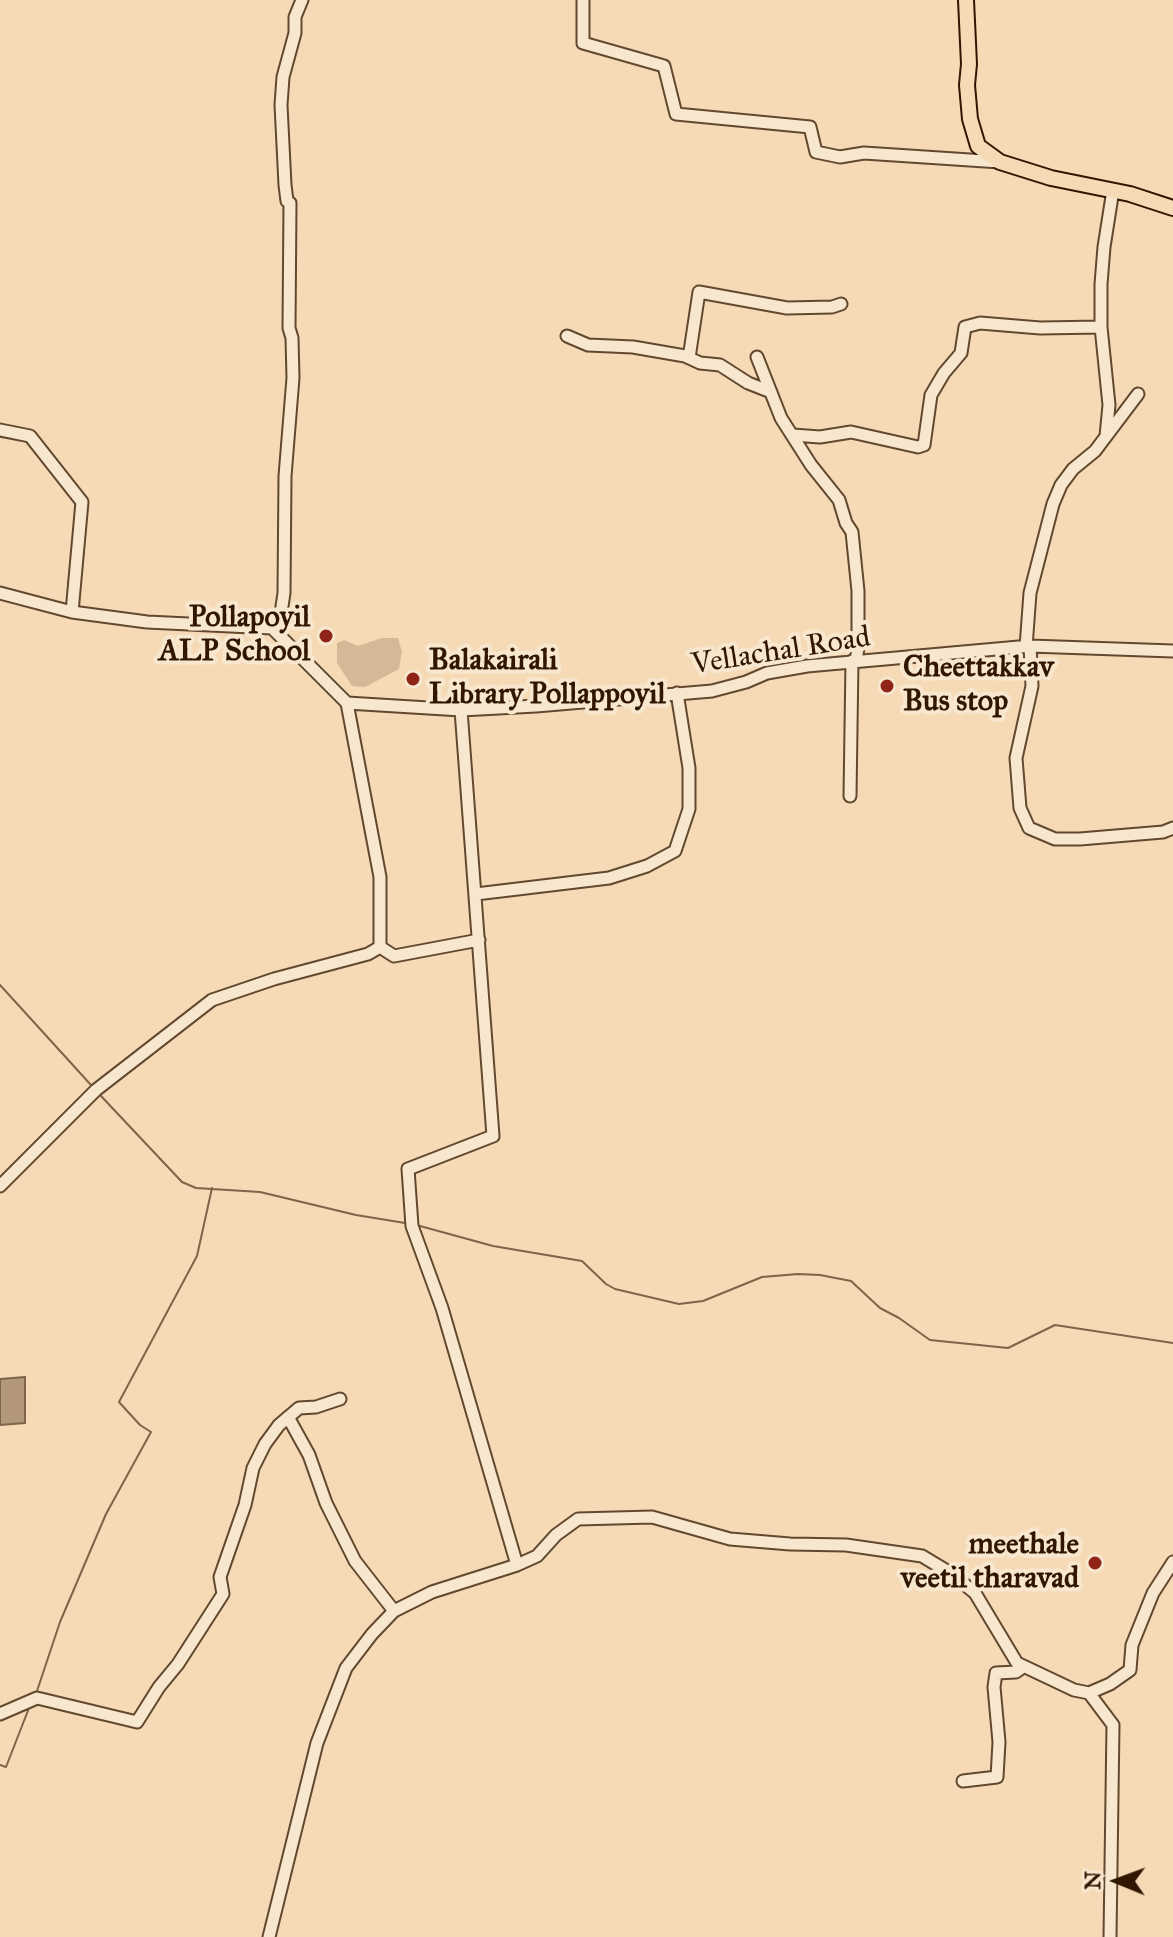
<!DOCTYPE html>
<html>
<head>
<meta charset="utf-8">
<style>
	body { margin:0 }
	#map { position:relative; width:1173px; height:1937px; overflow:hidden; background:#f5dab5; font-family:"IM FELL Great Primer",serif }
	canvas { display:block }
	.north { position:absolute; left:1077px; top:1841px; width:80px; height:80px; -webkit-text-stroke:6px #f8e7cf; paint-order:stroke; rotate:271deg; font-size:22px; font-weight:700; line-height:32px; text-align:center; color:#311701 }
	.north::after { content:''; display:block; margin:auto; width:28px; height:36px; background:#311701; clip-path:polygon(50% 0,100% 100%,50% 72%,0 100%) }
</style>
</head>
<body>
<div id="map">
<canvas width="1173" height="1937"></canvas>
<div class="north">N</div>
</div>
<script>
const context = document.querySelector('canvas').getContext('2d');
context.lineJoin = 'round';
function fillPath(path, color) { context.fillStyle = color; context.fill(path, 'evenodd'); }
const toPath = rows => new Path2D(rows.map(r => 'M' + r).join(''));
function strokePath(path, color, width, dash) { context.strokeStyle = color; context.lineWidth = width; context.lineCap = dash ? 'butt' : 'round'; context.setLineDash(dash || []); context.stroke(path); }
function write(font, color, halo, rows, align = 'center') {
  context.font = font + ' "IM FELL Great Primer",serif'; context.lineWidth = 8; context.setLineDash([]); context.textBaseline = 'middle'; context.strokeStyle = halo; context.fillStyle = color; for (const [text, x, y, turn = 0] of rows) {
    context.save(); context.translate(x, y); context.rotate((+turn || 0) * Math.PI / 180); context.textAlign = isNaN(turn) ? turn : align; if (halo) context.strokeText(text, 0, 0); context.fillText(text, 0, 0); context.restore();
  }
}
fillPath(toPath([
	[382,638,398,638,402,652,399,669,365,687,352,686,337,663,337,643,344,640,358,646]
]), '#d4b996');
const water = toPath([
	[25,1377,25,1423,0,1425,0,1379,25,1377]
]);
fillPath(water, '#b29878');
strokePath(water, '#7e6448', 2);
strokePath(toPath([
	[0,985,91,1085],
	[101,1096,182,1182,196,1188,260,1192,356,1215,405,1223],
	[420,1226,493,1246,582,1261,606,1284,615,1289,679,1304,703,1301,762,1277,798,1274,820,1275,851,1281,880,1308,899,1318,930,1340,1008,1348,1055,1325,1173,1343],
	[37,1691,60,1622,106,1514,151,1432,140,1425,119,1402,197,1256,212,1188],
	[0,1765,6,1767,29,1708]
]), '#7e6448', 2);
const minor = toPath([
	[583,0,583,43,664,66,676,114,810,127,816,152,840,157,864,153,1000,162],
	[567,336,588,345,633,347,685,356,700,363,720,365,748,383,771,392],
	[757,357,781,418,811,465,839,500,846,523,852,532,858,591,858,648,856,661],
	[689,358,699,292,787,308,832,307,841,304],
	[0,430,30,436,82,502,72,612],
	[793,435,820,437,851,432,918,447,924,445,931,395,944,373,961,353,965,327,980,323,1040,328,1101,327],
	[1106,436,1109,405,1101,327,1101,284,1104,247,1113,190],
	[0,593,72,612,147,622,272,628,347,703,461,710,536,706,712,691,746,682,767,673,807,666,1030,646,1173,651],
	[272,628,281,613,284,593,285,476,293,378,292,338,289,328,290,203,287,201,285,185,281,105,283,77,295,33,295,17,302,0],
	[1030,646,1032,686,1016,758,1020,808,1029,828,1055,839,1080,839,1163,832,1173,828],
	[1026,647,1030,593,1053,504,1061,485,1073,469,1095,451,1138,394],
	[461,710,493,1136,408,1169,412,1226,442,1308,517,1565],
	[850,796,852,661],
	[476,894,609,878,647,866,675,851,689,809,689,768,677,693],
	[380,947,394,956,479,940],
	[0,1186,96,1090,212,1000,274,979,368,954,380,947,380,877,347,703],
	[288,1417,309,1455,326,1503,355,1561,394,1611],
	[1089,1693,1113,1725,1110,1937],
	[0,1714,37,1698,137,1722,159,1687,178,1664,223,1594,220,1577,245,1505,253,1468,265,1444,279,1425,299,1408,316,1407,340,1399],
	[963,1781,997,1777,999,1742,994,1687,996,1673,1016,1672,1023,1667],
	[269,1937,317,1743,346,1668,372,1634,394,1611,432,1592,517,1565,537,1556,556,1535,578,1519,652,1517,730,1539,790,1544,846,1545,922,1556,952,1574,975,1593,1017,1663,1074,1690,1089,1693,1110,1684,1130,1670,1132,1645,1153,1593,1173,1562]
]);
const major = toPath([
	[966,0,969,64,967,85,970,119,978,146,1000,162,1051,178,1130,194,1173,208]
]);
strokePath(minor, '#62482e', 15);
strokePath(major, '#311701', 18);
strokePath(minor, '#f8e7cf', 11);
strokePath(major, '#f5dab5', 14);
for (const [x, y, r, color] of [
	[326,636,8,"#8f2418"],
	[413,679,8,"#8f2418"],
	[887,686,8,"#8f2418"],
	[1095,1563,8,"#8f2418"]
]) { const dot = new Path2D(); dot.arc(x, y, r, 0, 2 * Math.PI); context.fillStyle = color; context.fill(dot); strokePath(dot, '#f8e7cf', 3); }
write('bold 30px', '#311701', '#f8e7cf', [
	["Pollapoyil",310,619],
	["ALP School",310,653],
	["Balakairali",429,662,"left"],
	["Library Pollappoyil",429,696,"left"],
	["Cheettakkav",903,669,"left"],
	["Bus stop",903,703,"left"],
	["meethale",1079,1546],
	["veetil tharavad",1079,1580]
], 'right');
write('30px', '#311701', '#f8e7cf', [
	["Vellachal Road",781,652,-9]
]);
</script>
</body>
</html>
